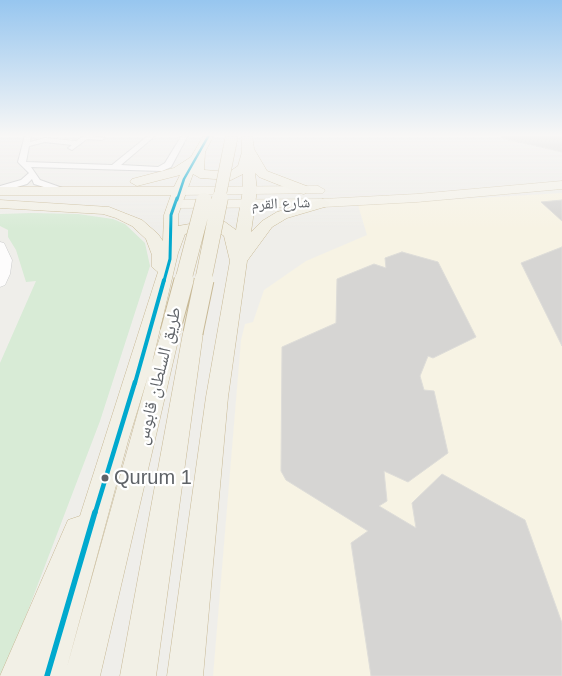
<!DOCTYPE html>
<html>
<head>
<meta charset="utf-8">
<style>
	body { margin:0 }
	canvas { display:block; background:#efeeea }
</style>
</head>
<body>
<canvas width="562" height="676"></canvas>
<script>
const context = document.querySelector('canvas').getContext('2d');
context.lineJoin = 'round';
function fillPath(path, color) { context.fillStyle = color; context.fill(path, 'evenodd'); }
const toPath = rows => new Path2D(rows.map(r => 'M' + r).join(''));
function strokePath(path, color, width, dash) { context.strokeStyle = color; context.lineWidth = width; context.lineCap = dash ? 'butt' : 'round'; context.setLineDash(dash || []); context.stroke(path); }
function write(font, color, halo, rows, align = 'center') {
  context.font = font + ' Arial,"Noto Naskh Arabic",sans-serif'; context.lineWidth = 4.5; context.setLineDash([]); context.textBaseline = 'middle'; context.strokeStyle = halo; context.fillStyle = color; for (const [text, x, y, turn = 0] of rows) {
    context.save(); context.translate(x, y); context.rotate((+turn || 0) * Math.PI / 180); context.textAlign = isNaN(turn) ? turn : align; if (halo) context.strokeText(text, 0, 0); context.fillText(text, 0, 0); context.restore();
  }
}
fillPath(toPath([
	[562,193,562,676,213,676,241,340,245,324,253,322,264,290,306,261,367,235,358,205]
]), '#f7f3e4');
fillPath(toPath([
	[32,213,78,214,113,219,125,224,145,243,150,266,100,421,3,676,0,676,0,363,36,281,26,282,16,250,8,237,8,230,0,226,0,214]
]), '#d8ebd6');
const building = toPath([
	[501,135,562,135,562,152,501,138,501,135],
	[562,200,562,221,541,202,562,200],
	[562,247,562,346,521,263,562,247],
	[402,252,438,262,476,337,433,358,428,356,420,376,424,390,434,391,448,453,408,482,384,471,387,501,379,506,416,528,412,503,442,474,525,520,562,623,562,676,371,676,351,543,368,531,286,480,281,471,282,347,336,323,337,279,374,264,386,268,385,258,402,252]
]);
fillPath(building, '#d6d5d3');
strokePath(building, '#deddd9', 1);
const minor = toPath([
	[25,135,31,135,30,142,45,138,76,141,85,135,105,138,102,140,87,139,72,150,68,148,72,145,45,142,29,146,26,162,112,165,149,135,156,135,121,165,158,167,165,163,182,135,188,135,171,167,162,171,31,167,40,180,71,191,67,194,34,184,32,179,27,184,0,192,0,186,21,180,29,173,18,162,25,135]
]);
const tertiary = toPath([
	[0,242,4,243,12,260,10,274,5,285,0,287,0,242]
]);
const primary = toPath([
	[562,181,562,189,417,202,323,207,175,208,168,204,175,200,323,199,417,194,562,181],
	[318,186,325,190,323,193,180,195,173,191,180,187,318,186]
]);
const trunk = toPath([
	[204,135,214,135,205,152,204,170,229,172,238,166,242,152,242,135,252,135,254,149,267,171,309,187,311,190,304,194,299,193,259,177,255,173,257,190,251,232,262,221,277,212,323,199,330,203,328,206,287,218,272,227,247,261,228,397,203,676,167,676,206,397,230,261,224,236,213,228,185,234,178,253,152,363,163,327,170,324,177,327,180,332,100,676,0,676,68,520,80,516,158,272,152,267,152,255,146,239,132,226,116,218,103,214,0,208,0,200,109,207,142,220,158,234,163,241,164,215,171,195,0,195,0,187,174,187,180,175,137,186,130,182,132,179,174,168,191,157,204,135],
	[193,174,200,178,231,180,243,174,243,190,236,230,225,222,213,220,178,226,178,215,193,174],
	[148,376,67,667,128,441,148,376],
	[193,325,200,328,203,333,156,676,120,676,183,333,186,328,193,325]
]);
strokePath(minor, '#cbcccc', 2);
strokePath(tertiary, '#cbcccc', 1);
strokePath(primary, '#d7ceb8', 1);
strokePath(trunk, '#c8b996', 1);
fillPath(minor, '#fdfcfc');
fillPath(tertiary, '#fdfcfc');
fillPath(primary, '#f4f2e9');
fillPath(trunk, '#f2f0e6');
const trunkBridgeFar2 = toPath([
	[219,200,232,135]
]);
const trunkBridgeFar1 = toPath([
	[183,281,204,201],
	[203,281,220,198]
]);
const trunkBridge = toPath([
	[170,332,184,280],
	[193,333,204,280]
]);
strokePath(trunkBridgeFar2, '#c8b996', 13, []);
strokePath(trunkBridgeFar1, '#c8b996', 17, []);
strokePath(trunkBridge, '#c8b996', 21, []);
strokePath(trunkBridgeFar2, '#f2f0e6', 12);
strokePath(trunkBridgeFar1, '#f2f0e6', 16);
strokePath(trunkBridge, '#f2f0e6', 19);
strokePath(toPath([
	[177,200,184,179,209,135]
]), '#00a9ce', 2.5);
strokePath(toPath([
	[164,281,170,259,171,215,177,198]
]), '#00a9ce', 3);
strokePath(toPath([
	[135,383,164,280]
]), '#00a9ce', 4);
strokePath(toPath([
	[95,513,135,382]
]), '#00a9ce', 4.5);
strokePath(toPath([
	[47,676,95,512]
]), '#00a9ce', 5.5);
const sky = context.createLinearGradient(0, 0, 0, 229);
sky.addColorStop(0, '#97c6ef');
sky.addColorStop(0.59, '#f8f7f6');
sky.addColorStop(1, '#f8f7f600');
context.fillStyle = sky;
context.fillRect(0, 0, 562, 229);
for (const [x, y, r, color] of [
	[105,478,4.5,"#5f6368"]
]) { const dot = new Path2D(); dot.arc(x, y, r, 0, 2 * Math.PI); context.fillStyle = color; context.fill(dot); strokePath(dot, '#fff', 2); }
write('15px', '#5f6368', '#fff', [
	["شارع القرم",281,204,-2]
]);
write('18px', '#5f6368', '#fff', [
	["طريق السلطان قابوس",159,376,-76]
]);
write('20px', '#5f6368', '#fff', [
	["Qurum 1",114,478]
], 'left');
</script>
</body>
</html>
